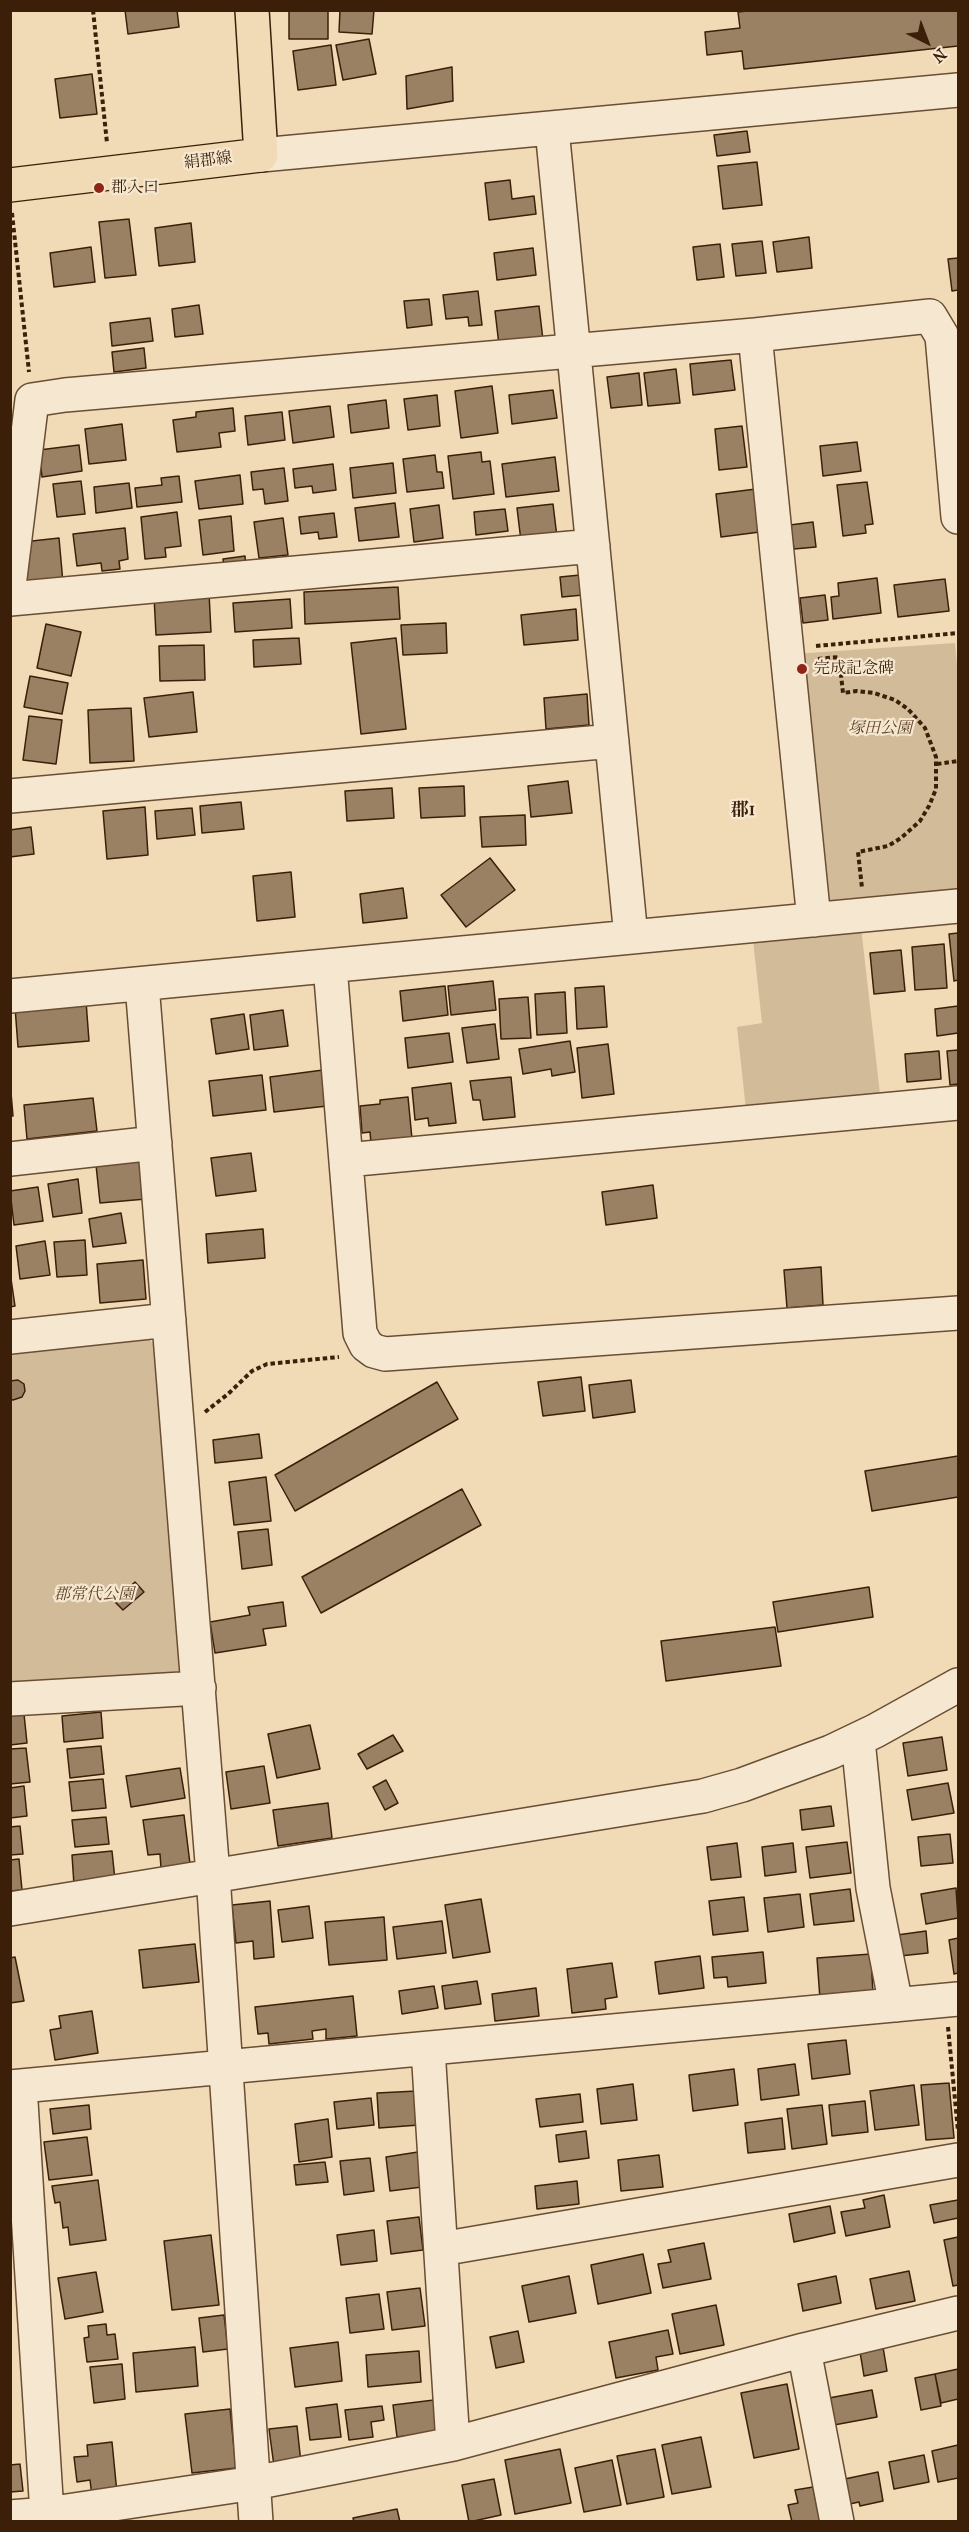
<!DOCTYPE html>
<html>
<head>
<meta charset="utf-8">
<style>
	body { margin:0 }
	#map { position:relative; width:969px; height:2532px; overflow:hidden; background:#f1dbb6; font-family:"IM FELL French Canon",serif }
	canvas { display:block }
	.frame { position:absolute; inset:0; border:12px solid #3c1f09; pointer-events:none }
	.north { position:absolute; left:897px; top:12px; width:60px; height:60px; -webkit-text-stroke:4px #f6e8d0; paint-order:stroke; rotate:138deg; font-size:16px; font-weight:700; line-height:24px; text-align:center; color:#3c1f09 }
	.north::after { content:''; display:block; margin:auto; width:21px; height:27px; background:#3c1f09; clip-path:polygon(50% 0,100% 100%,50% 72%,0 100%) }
</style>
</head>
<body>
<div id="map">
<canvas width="969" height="2532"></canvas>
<div class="frame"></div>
<div class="north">N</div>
</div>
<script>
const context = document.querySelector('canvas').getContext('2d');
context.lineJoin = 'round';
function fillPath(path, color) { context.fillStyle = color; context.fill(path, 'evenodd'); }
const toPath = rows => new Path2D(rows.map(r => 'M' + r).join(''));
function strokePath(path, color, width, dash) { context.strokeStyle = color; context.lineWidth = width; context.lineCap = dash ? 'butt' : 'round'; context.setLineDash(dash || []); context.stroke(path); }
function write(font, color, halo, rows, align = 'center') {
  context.font = font + ' "IM FELL French Canon","Noto Serif JP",serif'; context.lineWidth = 4.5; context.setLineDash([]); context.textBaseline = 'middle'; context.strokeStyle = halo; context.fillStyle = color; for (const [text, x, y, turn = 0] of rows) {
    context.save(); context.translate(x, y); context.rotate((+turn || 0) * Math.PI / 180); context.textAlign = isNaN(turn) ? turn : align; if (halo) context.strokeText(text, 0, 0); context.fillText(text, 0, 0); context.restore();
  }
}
fillPath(toPath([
	[955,643,958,676,958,894,830,905,822,900,794,654],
	[861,927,880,1094,746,1110,737,1027,762,1023,753,940],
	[144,1333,156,1347,182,1666,176,1675,11,1686,11,1347]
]), '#d2bb99');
const building = toPath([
	[125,10,177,10,179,27,128,34,125,10],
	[289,10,328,10,328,39,289,39,289,10],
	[340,10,374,10,372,34,339,32,340,10],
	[755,10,958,10,958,46,744,69,742,51,707,55,705,32,740,28,738,12,755,10],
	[369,39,376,74,343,80,336,45,369,39],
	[331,45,336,85,298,90,293,51,331,45],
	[452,67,453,101,407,109,406,76,452,67],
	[92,74,97,114,60,118,55,79,92,74],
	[747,131,750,152,717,156,714,135,747,131],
	[757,162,762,205,723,209,718,166,757,162],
	[510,180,512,199,534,196,536,214,489,220,485,183,510,180],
	[129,219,136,275,105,278,99,222,129,219],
	[191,223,195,262,159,266,155,228,191,223],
	[809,237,812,268,777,272,773,242,809,237],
	[762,241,766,273,736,276,732,244,762,241],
	[720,244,724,277,697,280,693,247,720,244],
	[91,247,95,282,54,287,50,253,91,247],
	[533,248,536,275,497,280,494,253,533,248],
	[958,258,958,290,952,291,948,259,958,258],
	[478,291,482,325,469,326,468,317,446,319,443,295,478,291],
	[429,299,432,325,407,328,404,301,429,299],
	[199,305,203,334,175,337,172,309,199,305],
	[539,306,543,340,499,345,495,311,539,306],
	[150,318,153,341,112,346,110,323,150,318],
	[144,348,146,368,114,372,112,352,144,348],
	[731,360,735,390,693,395,690,364,731,360],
	[676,369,680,403,648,406,644,373,676,369],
	[639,373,642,405,611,408,607,377,639,373],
	[492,386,498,433,461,438,455,391,492,386],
	[553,390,557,418,512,424,509,395,553,390],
	[437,395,440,426,408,430,404,399,437,395],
	[386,400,389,428,351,433,348,405,386,400],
	[330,406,334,437,293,443,289,411,330,406],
	[233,408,235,431,219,433,221,447,177,452,173,420,196,417,196,412,233,408],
	[282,412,285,440,248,445,245,416,282,412],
	[122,424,126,460,89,464,85,429,122,424],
	[742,426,747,467,719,470,715,429,742,426],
	[857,442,861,471,823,476,820,446,857,442],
	[79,445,82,471,42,477,39,450,79,445],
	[481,452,482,462,490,461,494,494,453,499,448,456,481,452],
	[435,455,437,472,442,472,444,488,407,492,403,459,435,455],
	[555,457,559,491,506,497,502,464,555,457],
	[393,463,396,493,353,498,350,468,393,463],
	[333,464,336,490,313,493,312,486,295,488,293,469,333,464],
	[284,468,288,501,265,504,263,489,253,490,251,472,284,468],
	[240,475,243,504,199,509,195,481,240,475],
	[179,476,182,502,137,507,135,488,162,485,161,478,179,476],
	[81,481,85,514,57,517,53,484,81,481],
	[867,482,873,524,865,525,866,533,843,536,837,485,867,482],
	[129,483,132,508,96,513,94,487,129,483],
	[756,489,760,532,721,537,716,494,756,489],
	[395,503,399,537,359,541,355,508,395,503],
	[553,504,557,537,521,541,517,508,553,504],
	[439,505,443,538,414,542,410,509,439,505],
	[505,509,508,531,476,535,474,512,505,509],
	[177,512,181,546,165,548,166,557,145,559,141,517,177,512],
	[334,513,337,537,319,539,318,532,301,534,299,517,334,513],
	[231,516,234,551,203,555,199,520,231,516],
	[283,518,288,555,259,558,254,522,283,518],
	[813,522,816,547,794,549,790,525,813,522],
	[125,528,128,559,119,561,120,569,102,571,101,563,77,566,73,534,125,528],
	[59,538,63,583,27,586,23,542,59,538],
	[245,556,246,570,225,573,223,559,245,556],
	[580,575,583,595,562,597,560,577,580,575],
	[877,578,881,613,833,619,831,597,839,596,838,583,877,578],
	[945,579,949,611,898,617,894,585,945,579],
	[398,587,400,619,305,624,304,592,398,587],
	[209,593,211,632,156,635,154,596,209,593],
	[825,595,828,620,803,623,800,598,825,595],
	[290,599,292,628,235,632,233,603,290,599],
	[576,609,578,640,524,645,521,615,576,609],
	[446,623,447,653,403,655,401,625,446,623],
	[46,624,81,632,71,676,37,668,46,624],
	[299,638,301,664,254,667,253,640,299,638],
	[396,638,406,729,361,734,351,643,396,638],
	[204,645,205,680,160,681,159,646,204,645],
	[30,676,68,683,62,714,24,707,30,676],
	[193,692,197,732,149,737,144,698,193,692],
	[587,694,589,725,546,729,544,698,587,694],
	[131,708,134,761,90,763,88,710,131,708],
	[29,716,62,720,56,764,23,760,29,716],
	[568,781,572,813,531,817,528,786,568,781],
	[464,786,465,816,421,818,419,788,464,786],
	[392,788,394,818,347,821,345,791,392,788],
	[241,802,244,829,202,833,200,806,241,802],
	[145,807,148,855,107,859,103,811,145,807],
	[192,808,195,835,157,839,155,811,192,808],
	[525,815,526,845,482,847,480,817,525,815],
	[31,827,34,854,10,857,10,830,31,827],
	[490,858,515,890,466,927,441,895,490,858],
	[291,872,295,917,257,921,253,876,291,872],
	[403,888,407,918,363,923,360,894,403,888],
	[958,933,958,980,954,981,949,934,958,933],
	[944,944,947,988,915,990,912,947,944,944],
	[901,950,905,991,874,994,870,953,901,950],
	[493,981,496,1010,451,1015,448,986,493,981],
	[445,986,448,1015,403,1021,400,991,445,986],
	[604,986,607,1027,577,1029,575,988,604,986],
	[565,992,567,1033,537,1035,535,994,565,992],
	[528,997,531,1038,501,1039,499,999,528,997],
	[86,1001,89,1041,18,1047,15,1007,86,1001],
	[958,1006,958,1033,937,1036,935,1009,958,1006],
	[283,1010,288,1046,254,1050,250,1015,283,1010],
	[244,1014,249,1049,216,1054,211,1019,244,1014],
	[495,1024,499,1059,467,1063,462,1028,495,1024],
	[449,1033,453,1062,408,1068,405,1038,449,1033],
	[570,1041,575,1072,552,1076,551,1069,523,1074,519,1049,570,1041],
	[608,1044,614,1094,582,1098,577,1048,608,1044],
	[958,1050,958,1084,950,1085,947,1051,958,1050],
	[939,1051,941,1079,907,1082,905,1054,939,1051],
	[323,1070,327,1106,274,1112,270,1077,323,1070],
	[262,1075,266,1110,213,1116,209,1081,262,1075],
	[511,1077,515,1117,483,1120,480,1100,473,1100,470,1081,511,1077],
	[10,1081,13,1116,10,1116,10,1081],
	[451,1083,456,1123,429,1126,428,1118,415,1120,412,1088,451,1083],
	[408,1097,412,1139,371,1143,370,1132,362,1133,360,1106,380,1104,380,1100,408,1097],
	[93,1098,97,1131,27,1139,24,1105,93,1098],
	[251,1153,256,1191,216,1196,211,1158,251,1153],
	[143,1161,146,1199,100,1203,96,1165,143,1161],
	[78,1179,82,1213,53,1217,48,1184,78,1179],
	[653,1185,657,1218,606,1225,602,1192,653,1185],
	[38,1187,43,1221,14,1225,10,1191,38,1187],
	[121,1213,126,1243,93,1247,89,1219,121,1213],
	[263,1229,265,1258,208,1263,206,1234,263,1229],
	[85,1240,87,1275,57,1277,54,1242,85,1240],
	[45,1241,50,1275,20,1279,16,1246,45,1241],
	[143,1260,146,1299,100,1303,97,1264,143,1260],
	[821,1267,823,1305,787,1308,784,1270,821,1267],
	[10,1272,15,1306,10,1307,10,1272],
	[581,1377,585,1411,543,1416,538,1382,581,1377],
	[18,1380,24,1384,25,1391,22,1397,13,1400,10,1399,10,1381,18,1380],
	[631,1380,635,1412,593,1418,589,1385,631,1380],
	[437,1382,458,1419,295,1511,275,1475,437,1382],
	[259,1434,262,1458,215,1463,213,1440,259,1434],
	[958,1456,958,1497,872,1511,865,1471,958,1456],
	[266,1477,271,1521,234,1525,229,1482,266,1477],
	[462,1489,481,1525,321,1613,302,1577,462,1489],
	[268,1529,272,1565,242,1569,238,1532,268,1529],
	[135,1582,144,1592,123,1610,114,1601,135,1582],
	[869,1587,873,1617,778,1632,773,1602,869,1587],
	[283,1602,286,1626,263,1629,266,1645,215,1653,210,1622,250,1615,248,1607,283,1602],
	[775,1627,781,1666,666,1681,661,1641,775,1627],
	[101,1712,103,1738,64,1742,62,1716,101,1712],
	[24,1714,27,1743,10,1745,10,1716,24,1714],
	[310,1725,320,1769,277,1778,268,1734,310,1725],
	[393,1735,403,1751,367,1769,358,1754,393,1735],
	[942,1737,947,1770,908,1776,903,1743,942,1737],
	[101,1746,104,1774,70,1778,67,1749,101,1746],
	[26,1748,30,1782,10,1784,10,1749,26,1748],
	[264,1766,270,1803,231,1809,226,1772,264,1766],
	[180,1768,185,1798,131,1807,126,1776,180,1768],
	[103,1779,106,1808,72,1811,69,1782,103,1779],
	[386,1780,398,1803,385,1810,373,1787,386,1780],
	[948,1783,954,1813,912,1820,907,1790,948,1783],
	[24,1786,27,1816,10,1818,10,1788,24,1786],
	[328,1803,332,1838,278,1846,273,1810,328,1803],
	[831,1806,834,1826,802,1830,800,1810,831,1806],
	[184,1815,190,1864,161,1868,160,1854,148,1855,143,1820,184,1815],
	[106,1817,109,1844,75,1847,72,1820,106,1817],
	[20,1826,23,1854,10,1855,10,1827,20,1826],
	[950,1834,953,1863,921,1866,918,1837,950,1834],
	[847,1842,851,1873,810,1878,806,1847,847,1842],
	[737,1843,741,1877,711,1880,707,1847,737,1843],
	[793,1843,796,1872,765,1876,762,1847,793,1843],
	[112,1851,115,1880,74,1885,72,1855,112,1851],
	[19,1859,22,1890,10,1891,10,1860,19,1859],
	[956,1888,958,1918,926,1924,921,1894,956,1888],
	[850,1889,854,1921,814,1925,810,1894,850,1889],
	[800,1894,804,1927,768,1932,764,1898,800,1894],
	[744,1897,748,1931,713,1935,709,1901,744,1897],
	[481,1899,490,1952,453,1958,445,1905,481,1899],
	[270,1901,274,1957,254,1959,253,1941,236,1943,232,1905,270,1901],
	[309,1906,313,1938,282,1942,278,1910,309,1906],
	[384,1917,387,1960,329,1965,325,1922,384,1917],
	[442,1921,446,1953,397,1959,393,1927,442,1921],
	[926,1931,928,1953,900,1956,897,1935,926,1931],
	[958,1938,958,1973,954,1974,949,1940,958,1938],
	[195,1944,199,1982,143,1988,139,1950,195,1944],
	[763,1952,766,1983,728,1987,727,1977,714,1978,712,1957,763,1952],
	[871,1954,873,1995,820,1999,817,1958,871,1954],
	[700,1956,704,1988,659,1994,655,1962,700,1956],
	[15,1957,24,2001,10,2003,10,1958,15,1957],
	[612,1963,617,1997,605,1999,606,2009,572,2013,567,1969,612,1963],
	[477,1981,481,2004,445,2009,442,1986,477,1981],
	[434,1986,438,2008,402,2014,399,1991,434,1986],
	[536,1988,539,2016,495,2021,492,1994,536,1988],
	[353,1996,357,2036,326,2039,326,2029,312,2031,313,2039,269,2044,268,2033,258,2034,255,2007,353,1996],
	[92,2011,98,2053,55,2060,50,2030,61,2028,59,2016,92,2011],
	[846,2040,850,2074,812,2079,808,2044,846,2040],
	[795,2064,799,2095,761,2100,758,2069,795,2064],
	[734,2069,738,2105,693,2111,689,2075,734,2069],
	[949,2083,954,2138,926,2140,921,2085,949,2083],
	[633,2084,637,2120,601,2124,597,2089,633,2084],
	[914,2085,919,2125,875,2130,870,2091,914,2085],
	[417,2091,419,2125,379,2128,377,2093,417,2091],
	[580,2094,583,2122,540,2127,536,2099,580,2094],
	[371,2098,374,2125,337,2129,334,2102,371,2098],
	[865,2101,868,2132,832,2136,829,2105,865,2101],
	[89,2105,91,2129,53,2134,50,2109,89,2105],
	[822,2105,827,2144,792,2149,787,2109,822,2105],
	[782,2118,785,2149,748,2153,745,2123,782,2118],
	[328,2119,332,2157,299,2162,295,2124,328,2119],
	[586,2131,589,2158,559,2162,556,2135,586,2131],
	[87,2137,92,2175,49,2180,44,2142,87,2137],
	[418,2152,422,2187,390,2191,386,2157,418,2152],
	[659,2155,663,2187,621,2191,618,2160,659,2155],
	[370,2158,374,2191,344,2195,340,2161,370,2158],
	[325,2162,328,2182,296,2185,294,2165,325,2162],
	[98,2180,106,2240,70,2245,68,2227,63,2228,60,2202,55,2203,52,2186,98,2180],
	[577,2181,579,2204,537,2209,535,2186,577,2181],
	[884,2195,890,2227,846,2236,841,2212,865,2208,863,2200,884,2195],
	[958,2200,958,2218,934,2223,930,2205,958,2200],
	[830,2206,835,2233,794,2242,789,2214,830,2206],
	[419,2217,423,2250,391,2254,387,2221,419,2217],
	[374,2230,377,2261,341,2265,337,2235,374,2230],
	[211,2235,219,2305,172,2310,164,2241,211,2235],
	[958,2237,958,2285,953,2286,944,2240,958,2237],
	[704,2243,711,2279,663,2288,658,2264,671,2262,668,2250,704,2243],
	[643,2254,651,2293,598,2304,591,2265,643,2254],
	[909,2271,915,2301,876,2309,870,2279,909,2271],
	[96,2272,103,2312,65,2319,58,2278,96,2272],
	[569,2276,576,2313,529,2322,522,2286,569,2276],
	[836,2276,841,2303,803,2311,798,2284,836,2276],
	[420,2288,425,2326,392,2330,387,2292,420,2288],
	[379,2294,384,2329,350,2333,346,2298,379,2294],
	[716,2305,724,2345,680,2354,672,2314,716,2305],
	[224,2315,228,2349,203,2352,199,2318,224,2315],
	[106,2324,107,2335,115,2334,118,2359,87,2362,84,2338,89,2337,88,2326,106,2324],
	[668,2330,673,2354,656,2357,658,2370,616,2378,609,2342,668,2330],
	[518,2331,524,2362,496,2368,490,2337,518,2331],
	[338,2342,342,2381,295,2387,290,2348,338,2342],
	[195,2347,198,2386,136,2392,133,2353,195,2347],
	[883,2347,887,2371,864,2376,860,2352,883,2347],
	[419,2351,421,2382,368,2387,366,2355,419,2351],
	[122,2364,125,2399,94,2403,90,2367,122,2364],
	[958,2369,958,2399,941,2403,935,2374,958,2369],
	[935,2374,941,2406,921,2410,915,2378,935,2374],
	[787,2384,799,2449,754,2458,741,2393,787,2384],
	[872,2390,877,2417,834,2425,829,2398,872,2390],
	[434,2400,437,2432,397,2437,393,2405,434,2400],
	[337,2404,341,2437,310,2440,306,2408,337,2404],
	[382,2406,384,2420,371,2422,373,2437,349,2440,345,2410,382,2406],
	[230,2409,236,2468,192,2473,185,2414,230,2409],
	[297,2426,301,2463,274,2466,269,2429,297,2426],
	[701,2437,711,2487,672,2494,662,2445,701,2437],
	[112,2442,117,2493,92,2496,90,2480,77,2482,74,2457,88,2456,87,2445,112,2442],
	[958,2445,958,2478,938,2482,932,2451,958,2445],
	[560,2449,571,2503,515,2514,505,2460,560,2449],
	[655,2449,664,2497,627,2504,617,2456,655,2449],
	[924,2455,929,2482,894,2489,889,2462,924,2455],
	[612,2460,621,2505,584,2512,575,2468,612,2460],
	[20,2464,23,2491,10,2492,10,2465,20,2464],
	[878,2472,883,2501,860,2506,859,2502,845,2505,840,2480,878,2472],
	[494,2479,501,2515,469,2522,462,2485,494,2479],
	[813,2487,820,2521,792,2522,788,2505,798,2503,795,2490,813,2487],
	[397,2509,400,2522,354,2522,353,2518,397,2509]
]);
fillPath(building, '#9a8163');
strokePath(building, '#3c1f09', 1.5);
const minor = toPath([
	[552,129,631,937],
	[261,155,958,90],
	[755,335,814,920],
	[10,578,32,400,65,395,755,335,930,316,942,336,958,517],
	[10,599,593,546],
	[10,796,612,741],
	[330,966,360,1333,366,1345,374,1351,385,1354,958,1313],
	[142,984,213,1875,256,2522],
	[10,996,958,906],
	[10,1159,155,1143],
	[346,1160,958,1103],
	[10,1337,169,1320],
	[10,1699,199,1688],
	[858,1740,873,1888,896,2005],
	[10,1909,703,1796,742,1785,831,1752,875,1731,958,1685],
	[428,2049,453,2444],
	[20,2086,47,2514],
	[10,2087,958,1999],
	[441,2249,958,2160],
	[804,2350,837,2522],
	[10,2517,47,2514,254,2483,453,2444,804,2350,958,2313]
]);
const major = toPath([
	[10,185,261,155,252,10]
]);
strokePath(minor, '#694e34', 36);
strokePath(major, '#3c1f09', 36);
strokePath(toPath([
	[93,10,107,143],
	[12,213,29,372],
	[816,646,958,633],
	[818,659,839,657,843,693,857,691,874,693,895,700,908,709,925,728,936,757,936,789,929,806,920,821,901,838,888,846,858,852,862,888],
	[937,764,958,761],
	[205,1412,228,1394,252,1371,267,1364,339,1357],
	[948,2027,958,2131]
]), '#3c1f09', 4, [4.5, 3]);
strokePath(minor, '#f6e8d0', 33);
strokePath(major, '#f1dbb6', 33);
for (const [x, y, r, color] of [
	[99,188,6,"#8f2418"],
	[802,669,6,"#8f2418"]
]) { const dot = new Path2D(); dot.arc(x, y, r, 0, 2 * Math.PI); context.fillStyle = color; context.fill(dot); strokePath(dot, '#f6e8d0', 2); }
write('16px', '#3c1f09', '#f6e8d0', [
	["絹郡線",208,161,-7]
]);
write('16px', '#3c1f09', '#f6e8d0', [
	["郡入口",111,188],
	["完成記念碑",814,669]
], 'left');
write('italic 16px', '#62462d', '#f6e8d0', [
	["塚田公園",880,729],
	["郡常代公園",94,1595]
]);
write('bold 18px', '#3c1f09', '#f6e8d0', [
	["郡1",743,811]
]);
</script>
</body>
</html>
